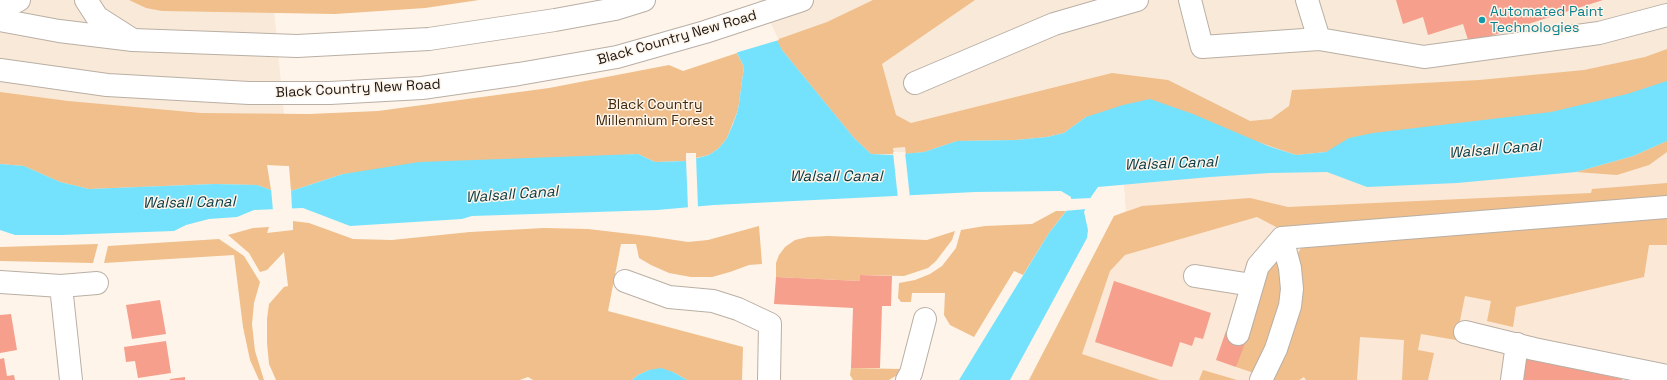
<!DOCTYPE html>
<html>
<head>
<meta charset="utf-8">
<style>
	body { margin:0 }
	canvas { display:block; background:#fef4e9 }
</style>
</head>
<body>
<canvas width="1667" height="380"></canvas>
<script>
const context = document.querySelector('canvas').getContext('2d');
context.lineJoin = 'round';
function fillPath(path, color) { context.fillStyle = color; context.fill(path, 'evenodd'); }
const toPath = rows => new Path2D(rows.map(r => 'M' + r).join(''));
function strokePath(path, color, width, dash) { context.strokeStyle = color; context.lineWidth = width; context.lineCap = dash ? 'butt' : 'round'; context.setLineDash(dash || []); context.stroke(path); }
function write(font, color, halo, rows, align = 'center') {
  context.font = font + ' "Space Grotesk",sans-serif'; context.lineWidth = 3; context.setLineDash([]); context.textBaseline = 'middle'; context.strokeStyle = halo; context.fillStyle = color; for (const [text, x, y, turn = 0] of rows) {
    context.save(); context.translate(x, y); context.rotate((+turn || 0) * Math.PI / 180); context.textAlign = isNaN(turn) ? turn : align; if (halo) context.strokeText(text, 0, 0); context.fillText(text, 0, 0); context.restore();
  }
}
fillPath(toPath([
	[0,0,273,0,289,166,267,165,273,202,0,202],
	[735,0,1667,0,1667,380,1029,380,1114,216,1126,211,1123,166,787,177]
]), '#f9e9d8');
fillPath(toPath([
	[1667,116,1667,380,1029,380,1114,216,1126,211,1123,165]
]), '#fbe8d7');
fillPath(toPath([
	[129,0,479,0,425,8,335,14,162,11,146,8],
	[873,0,975,0,882,64,896,115,911,123,1112,73,1168,80,1250,121,1271,119,1289,106,1292,90,1479,80,1584,70,1645,57,1667,49,1667,100,1326,152,1296,155,1258,142,1086,117,1064,133,1047,137,1016,140,957,141,924,152,906,154,905,147,893,148,894,154,871,154,854,138,782,50,776,40,827,22],
	[737,53,744,67,738,110,727,138,719,148,709,155,696,158,696,153,686,153,686,161,655,162,638,154,343,174,291,191,289,166,267,165,271,190,257,185,215,184,89,189,60,182,24,166,0,164,0,92,68,101,201,113,309,114,378,111,549,88,669,65,683,71],
	[1667,141,1667,152,1649,165,1617,175,1576,172,1633,156],
	[1667,183,1667,200,1280,229,1257,217,1125,255,1110,271,1082,354,1160,380,1029,380,1114,216,1142,206,1250,198,1288,207,1591,193,1592,189],
	[1056,211,1066,211,1049,233,1023,275,1014,271,974,337,950,325,944,315,945,293,912,293,911,302,901,302,898,298,899,283,915,280,930,274,942,266,956,248,961,230,985,226,1032,224],
	[1667,214,1667,245,1649,245,1644,277,1516,307,1513,327,1487,321,1491,301,1465,296,1456,340,1421,334,1418,350,1434,353,1428,380,1402,380,1404,340,1360,337,1357,380,1306,380,1304,377,1299,380,1268,380,1297,255,1301,248],
	[293,221,309,223,353,239,392,240,470,232,544,228,588,229,648,236,688,242,708,240,759,226,762,264,749,265,730,272,712,277,691,277,669,273,651,265,639,258,636,244,621,244,608,311,743,347,742,380,687,380,673,372,649,370,638,375,632,380,533,380,528,377,520,380,276,380,269,364,267,343,267,319,269,304,284,287,288,286,284,252,267,270,260,272,249,253,228,235,253,228,269,227,267,233,293,230],
	[955,231,952,240,936,261,928,268,904,276,861,275,860,281,776,277,776,263,779,255,785,247,795,240,808,237,828,236,927,240],
	[219,239,244,256,260,282,254,303,252,324,255,351,264,380,259,380,250,360,243,327,234,255,104,263,108,246],
	[98,244,93,263,0,261,0,247],
	[1279,258,1285,292,1257,374,1236,367,1266,270],
	[851,368,902,369,899,374,889,380,853,380,850,375],
	[1203,370,1237,380,1199,380]
]), '#f0bf8b');
fillPath(toPath([
	[711,0,756,0,782,50,854,138,871,154,892,155,924,152,957,141,1016,140,1047,137,1064,133,1086,117,1123,105,1150,99,1193,114,1268,146,1296,155,1326,152,1349,138,1373,133,1551,112,1627,94,1667,81,1667,141,1633,156,1576,172,1457,183,1367,187,1327,172,1270,173,1210,177,1098,187,1091,197,1084,212,1088,230,1087,238,1010,380,959,380,1049,233,1071,205,1071,197,1061,191,975,192,714,205,657,210,472,216,462,219,350,226,303,208,254,210,237,217,209,219,186,225,174,231,61,235,15,235,0,230,0,164,24,166,60,182,89,189,215,184,257,185,271,190,291,191,343,174,419,162,638,154,655,162,686,161,709,155,719,148,727,138,733,124,738,110,744,67],
	[661,368,673,372,687,380,632,380,638,375,649,370]
]), '#75e2fd');
fillPath(toPath([
	[709,0,759,0,779,40,735,53],
	[893,152,905,152,910,198,898,199],
	[696,156,698,208,688,209,686,159],
	[271,188,291,189,292,210,273,211],
	[1092,198,1087,209,1064,211,1069,205,1069,199]
]), '#fef4e9');
fillPath(toPath([
	[1396,0,1603,0,1469,43,1463,24,1428,35,1423,17,1403,24],
	[860,275,892,276,891,306,882,306,880,368,851,368,853,308,774,304,776,277,860,281],
	[1114,281,1211,313,1203,339,1195,337,1192,346,1180,342,1172,367,1095,342],
	[160,300,166,334,132,339,126,305],
	[11,314,17,350,0,353,0,315],
	[1226,331,1247,338,1236,367,1216,360],
	[166,341,171,373,138,378,135,361,126,362,124,347],
	[1523,357,1622,379,1622,380,1518,380],
	[4,358,7,376,14,375,15,380,0,380,0,359],
	[185,377,185,380,170,380,170,379]
]), '#f59f8c');
const minor = toPath([
	[86,0,97,17,133,40],
	[1190,0,1202,47,1319,39],
	[1307,0,1319,39,1424,57,1599,33,1667,15],
	[0,10,19,0],
	[915,83,1054,24,1137,0],
	[1195,276,1252,285],
	[625,281,669,297,713,301,738,309,770,324,769,380],
	[0,282,61,286,97,283],
	[61,286,71,380],
	[1465,332,1534,349,1667,376],
	[1238,334,1258,266,1282,238],
	[907,380,911,373,925,319],
	[1261,380,1276,349,1290,306,1292,289,1290,268,1282,238,1667,207],
	[1512,380,1517,344]
]);
const highway = toPath([
	[0,20,59,31,133,40,297,46,429,39,555,20,615,9,644,0],
	[0,70,107,85,249,93,330,93,422,88,519,74,617,57,705,32,802,0]
]);
strokePath(minor, '#b9afa5', 24);
strokePath(highway, '#b9afa5', 24);
strokePath(minor, '#fff', 22);
strokePath(highway, '#fff', 22);
for (const [x, y, r, color] of [
	[1482,20,4,"#0f9aa8"]
]) { const dot = new Path2D(); dot.arc(x, y, r, 0, 2 * Math.PI); context.fillStyle = color; context.fill(dot); strokePath(dot, '#fef4e9', 1.5); }
write('14px', '#0d838f', '#fef4e9', [
	["Automated Paint",1490,12],
	["Technologies",1490,28]
], 'left');
write('14px', '#191512', '#fef4e9', [
	["Black Country New Road",677,38,-16],
	["Black Country New Road",358,89,-3]
]);
write('14px', '#41290c', '#fef4e9', [
	["Black Country",655,105],
	["Millennium Forest",655,121]
]);
write('italic 15px', '#043a45', '#fef4e9', [
	["Walsall Canal",1495,150,-5],
	["Walsall Canal",1171,164,-2],
	["Walsall Canal",836,177],
	["Walsall Canal",512,195,-4],
	["Walsall Canal",189,203,-1]
]);
</script>
</body>
</html>
